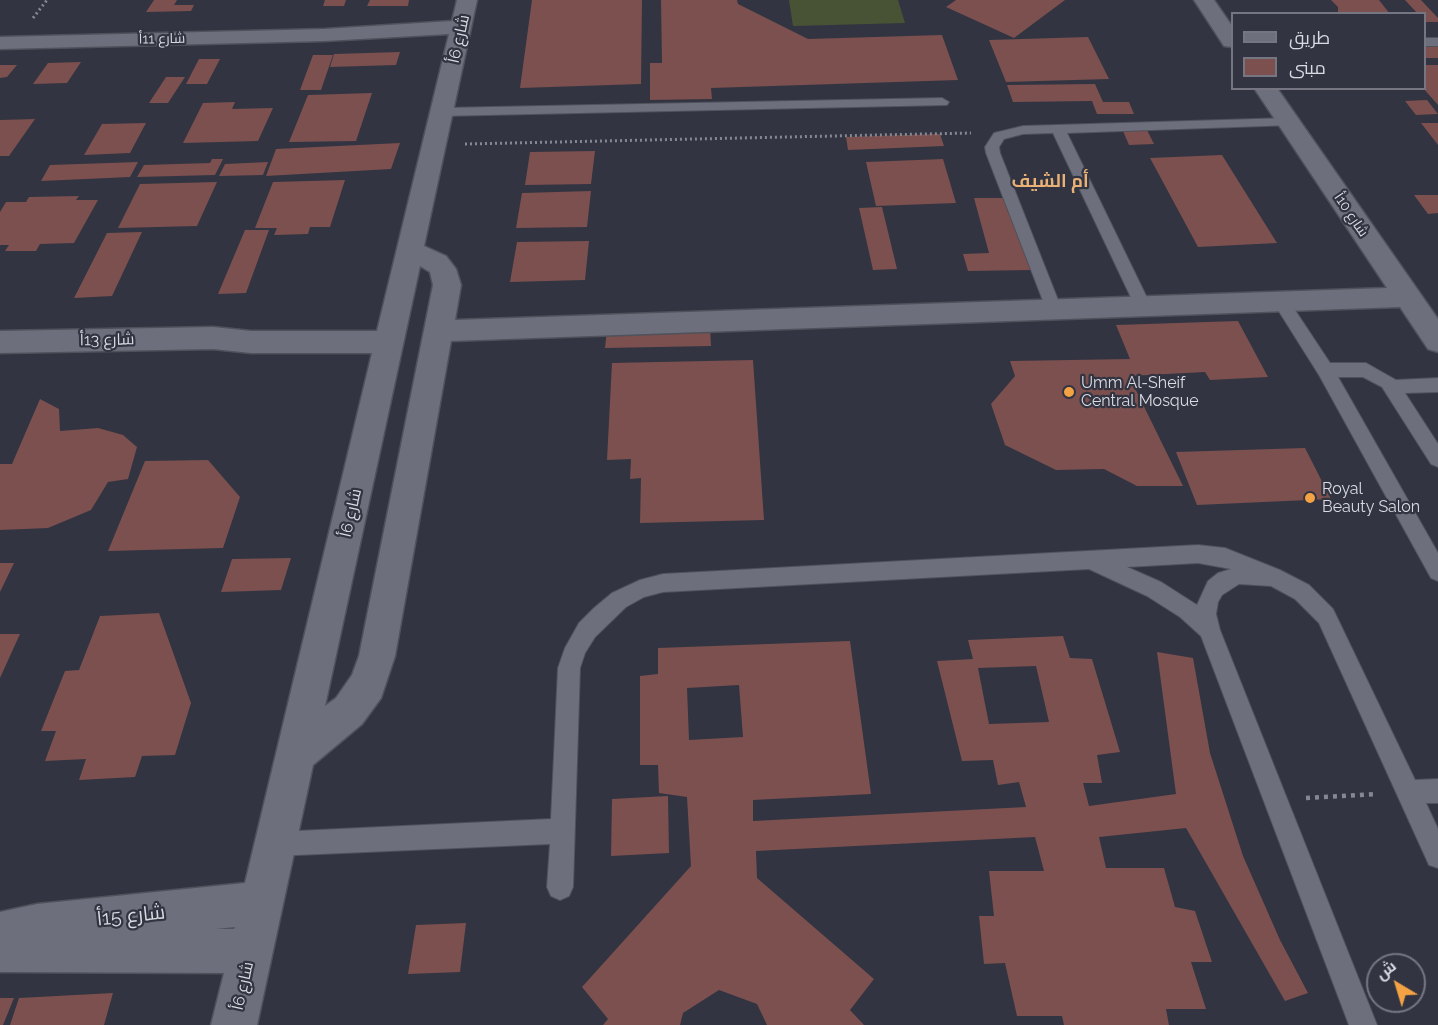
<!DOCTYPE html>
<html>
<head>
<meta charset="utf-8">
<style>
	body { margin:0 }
	#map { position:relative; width:1438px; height:1025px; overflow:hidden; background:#323441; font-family:Raleway,Cairo,sans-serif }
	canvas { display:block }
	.legend { position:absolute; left:1231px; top:12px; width:195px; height:78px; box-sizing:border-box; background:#323441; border:2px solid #757681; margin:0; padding:8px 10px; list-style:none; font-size:18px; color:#d9dae2 }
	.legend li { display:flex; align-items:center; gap:12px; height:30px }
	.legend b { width:30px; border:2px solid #757681 }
	.north { position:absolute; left:1366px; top:953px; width:60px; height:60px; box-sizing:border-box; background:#323441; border:2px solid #757681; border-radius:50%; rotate:322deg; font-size:16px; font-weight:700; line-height:24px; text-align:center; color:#d9dae2 }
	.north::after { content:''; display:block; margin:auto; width:21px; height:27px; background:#f4a344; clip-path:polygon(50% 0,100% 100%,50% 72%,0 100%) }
</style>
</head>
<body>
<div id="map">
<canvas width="1438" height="1025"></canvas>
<ul class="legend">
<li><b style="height:8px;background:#6d6f7d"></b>طريق</li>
<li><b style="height:16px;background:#7b504f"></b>مبنى</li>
</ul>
<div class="north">ش</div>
</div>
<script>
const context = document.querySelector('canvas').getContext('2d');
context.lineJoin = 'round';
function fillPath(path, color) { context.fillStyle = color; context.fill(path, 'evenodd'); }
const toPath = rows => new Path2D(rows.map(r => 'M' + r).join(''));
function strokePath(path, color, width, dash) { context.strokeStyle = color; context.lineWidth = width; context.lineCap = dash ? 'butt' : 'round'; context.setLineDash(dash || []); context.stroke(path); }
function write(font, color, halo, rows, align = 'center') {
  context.font = font + ' Raleway,Cairo,sans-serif'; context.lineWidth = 4.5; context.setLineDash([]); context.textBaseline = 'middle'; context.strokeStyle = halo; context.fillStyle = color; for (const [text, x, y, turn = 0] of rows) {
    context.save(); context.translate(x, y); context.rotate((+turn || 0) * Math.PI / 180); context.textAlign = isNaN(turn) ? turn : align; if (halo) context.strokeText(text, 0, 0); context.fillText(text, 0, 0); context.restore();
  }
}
fillPath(toPath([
	[789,0,898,0,905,23,793,26]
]), '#485335');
fillPath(toPath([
	[154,0,177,0,174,5,194,5,191,11,146,12],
	[325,0,346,0,344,6,323,6],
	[370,0,409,0,408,6,367,6],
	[532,0,642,0,641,84,520,88],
	[661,0,737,0,738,4,808,39,942,35,958,80,711,88,712,99,650,100,650,63,662,63],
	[956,0,1065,0,1014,38,946,7],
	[1331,0,1379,0,1390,14,1338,14,1338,7],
	[1405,0,1421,0,1438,18,1438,22,1426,22,1424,14,1418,14],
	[1088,37,1109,79,1006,82,989,40],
	[1424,46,1438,46,1438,58,1424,58],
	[400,52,396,65,330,67,334,54],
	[313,55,333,55,321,90,300,90],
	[199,59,220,59,207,84,186,84],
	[81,62,67,83,33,84,48,63],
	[0,65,17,65,7,77,0,78],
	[1424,65,1438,65,1438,105,1423,88],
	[166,77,185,77,168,103,149,103],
	[1095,84,1103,102,1129,102,1134,114,1097,114,1092,101,1013,102,1007,85],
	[372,93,356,141,289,142,308,95],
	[1427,100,1438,114,1416,115,1405,101],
	[235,102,232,109,273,108,258,141,183,143,203,103],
	[35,119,9,156,0,156,0,120],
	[146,123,130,153,84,155,102,124],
	[1421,123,1438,123,1438,145],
	[1147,130,1154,144,1129,145,1123,131],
	[940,134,944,146,848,150,846,137],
	[400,143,391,169,266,176,276,149],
	[595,151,591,184,525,185,530,152],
	[1222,155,1277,243,1198,247,1150,158],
	[212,159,223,159,215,175,137,177,144,165,210,163],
	[943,159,956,203,876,206,866,162],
	[138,162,130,177,41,181,50,165],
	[268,162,263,175,219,176,225,164],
	[345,180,330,227,310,227,308,234,274,235,277,228,255,228,273,182],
	[217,182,197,226,118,228,140,184],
	[591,191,587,227,516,228,522,193],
	[1414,195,1438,195,1438,213,1428,214],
	[79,196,76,200,98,200,74,243,40,244,36,251,5,251,9,245,0,245,0,212,6,202,26,202,29,197],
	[974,198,1009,198,1031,270,968,271,963,254,989,253],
	[882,207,897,269,873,270,859,208],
	[245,230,269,230,246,293,218,294],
	[142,232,112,296,74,298,107,233],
	[589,241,585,280,510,282,517,242],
	[1238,321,1268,377,1210,380,1205,372,1129,376,1183,486,1137,486,1104,469,1056,470,1005,445,991,404,1015,376,1010,361,1130,359,1116,325],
	[710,326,711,346,605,348,607,329],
	[753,360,764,520,640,523,641,478,630,479,631,459,607,460,612,363],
	[40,399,59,409,60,431,98,428,123,435,137,447,128,479,108,482,91,510,48,528,0,530,0,464,12,464],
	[1305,448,1331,499,1197,505,1176,452],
	[208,460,240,497,223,548,108,551,145,461],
	[291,558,281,590,221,592,232,559],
	[0,563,14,563,0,592],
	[159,613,191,703,175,755,142,756,135,777,79,780,86,759,45,761,56,731,41,731,65,671,79,670,100,616],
	[0,634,20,634,0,678],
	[1063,636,1070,658,1092,659,1120,752,1097,755,1102,783,1083,783,1089,806,1176,794,1157,652,1193,658,1210,753,1243,856,1280,940,1308,993,1285,1001,1186,828,1099,837,1106,868,1164,868,1175,907,1195,911,1212,962,1191,962,1206,1009,1166,1009,1169,1025,1064,1025,1062,1016,1017,1016,1005,963,984,964,979,916,994,916,989,871,1044,871,1035,837,756,851,757,878,874,979,850,1010,864,1025,767,1025,757,1004,719,990,683,1013,680,1025,603,1025,608,1019,582,987,691,866,687,797,659,793,658,765,640,765,640,676,658,674,658,648,850,641,871,794,753,800,753,821,1026,807,1019,782,998,785,993,760,962,761,937,661,973,659,968,640],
	[1036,666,1049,722,989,724,978,668],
	[739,685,743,737,689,740,687,688],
	[668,796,669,853,611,856,612,799],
	[466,923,460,972,408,974,416,925],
	[113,993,104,1025,10,1025,19,998],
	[0,998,14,998,3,1025,0,1025]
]), '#7b504f');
const lane = toPath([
	[1424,38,1438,38,1438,46,1424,46,1424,38],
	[942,98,949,102,947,105,442,116,435,112,442,108,942,98],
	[1288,118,1295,122,1293,125,1067,133,1151,306,1149,310,1143,312,1137,310,1135,306,1053,133,1023,134,1004,139,999,147,1000,153,1062,310,1060,314,1048,314,986,153,985,147,994,133,1023,126,1288,118],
	[1281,296,1287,298,1330,363,1366,363,1396,380,1438,378,1438,392,1405,393,1438,444,1438,467,1431,464,1382,387,1363,377,1338,377,1438,553,1438,581,1431,578,1319,375,1273,302,1275,298,1281,296],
	[1198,545,1225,548,1280,570,1309,585,1333,609,1415,780,1438,779,1438,803,1426,803,1438,829,1438,868,1429,865,1319,623,1295,599,1271,586,1239,584,1222,595,1218,602,1216,614,1220,630,1377,1025,1349,1025,1201,636,1180,617,1147,596,1089,569,663,592,644,597,626,607,595,637,585,653,580,668,573,887,569,896,560,900,551,896,547,887,550,844,275,856,266,853,263,844,266,835,275,832,551,819,558,668,565,648,579,623,594,608,612,593,640,580,663,574,1198,545],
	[1198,563,1231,569,1218,573,1208,581,1197,605,1161,582,1127,567,1198,563]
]);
const street = toPath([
	[457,0,477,0,424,246,446,256,456,269,461,285,455,320,1387,288,1254,88,1277,88,1438,319,1438,352,1428,349,1400,307,451,341,395,656,381,698,362,724,313,765,257,1025,211,1025,224,973,0,972,0,912,37,904,245,883,372,353,251,353,213,349,0,353,0,331,213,327,251,331,377,331,449,34,325,41,0,49,0,37,325,29,452,21,457,0],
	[420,266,430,272,433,285,359,656,352,675,336,698,325,706,420,266],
	[235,927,234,929,216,929,235,927],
	[1194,0,1214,0,1232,26,1232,47,1224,46,1194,0]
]);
strokePath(lane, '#4f515b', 2);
strokePath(street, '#4f515b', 3);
strokePath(toPath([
	[33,18,47,0],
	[465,144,971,133]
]), '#868792', 3, [2, 3]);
strokePath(toPath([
	[1306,798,1377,794]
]), '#868792', 4.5, [4, 5]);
fillPath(lane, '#6d6f7d');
fillPath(street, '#6d6f7d');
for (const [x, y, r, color] of [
	[1069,392,6,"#f4a344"],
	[1310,498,6,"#f4a344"]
]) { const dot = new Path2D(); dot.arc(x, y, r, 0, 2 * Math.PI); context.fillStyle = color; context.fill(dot); strokePath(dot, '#323441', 2); }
write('14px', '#d9dae2', '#323441', [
	["شارع 11أ",162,39,-1],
	["شارع 10أ",1351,215,56]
]);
write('16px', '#d9dae2', '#323441', [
	["شارع 6أ",459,39,-77],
	["شارع 13أ",107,340,-1],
	["شارع 6أ",351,513,-77],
	["شارع 6أ",243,986,-77]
]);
write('16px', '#d9dae2', '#323441', [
	["Umm Al-Sheif",1081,383],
	["Central Mosque",1081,401],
	["Royal",1322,489],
	["Beauty Salon",1322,507]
], 'left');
write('bold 18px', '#e9b176', '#323441', [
	["أم الشيف",1050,182]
]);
write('20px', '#d9dae2', '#323441', [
	["شارع 15أ",131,916,-6]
]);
</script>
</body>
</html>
